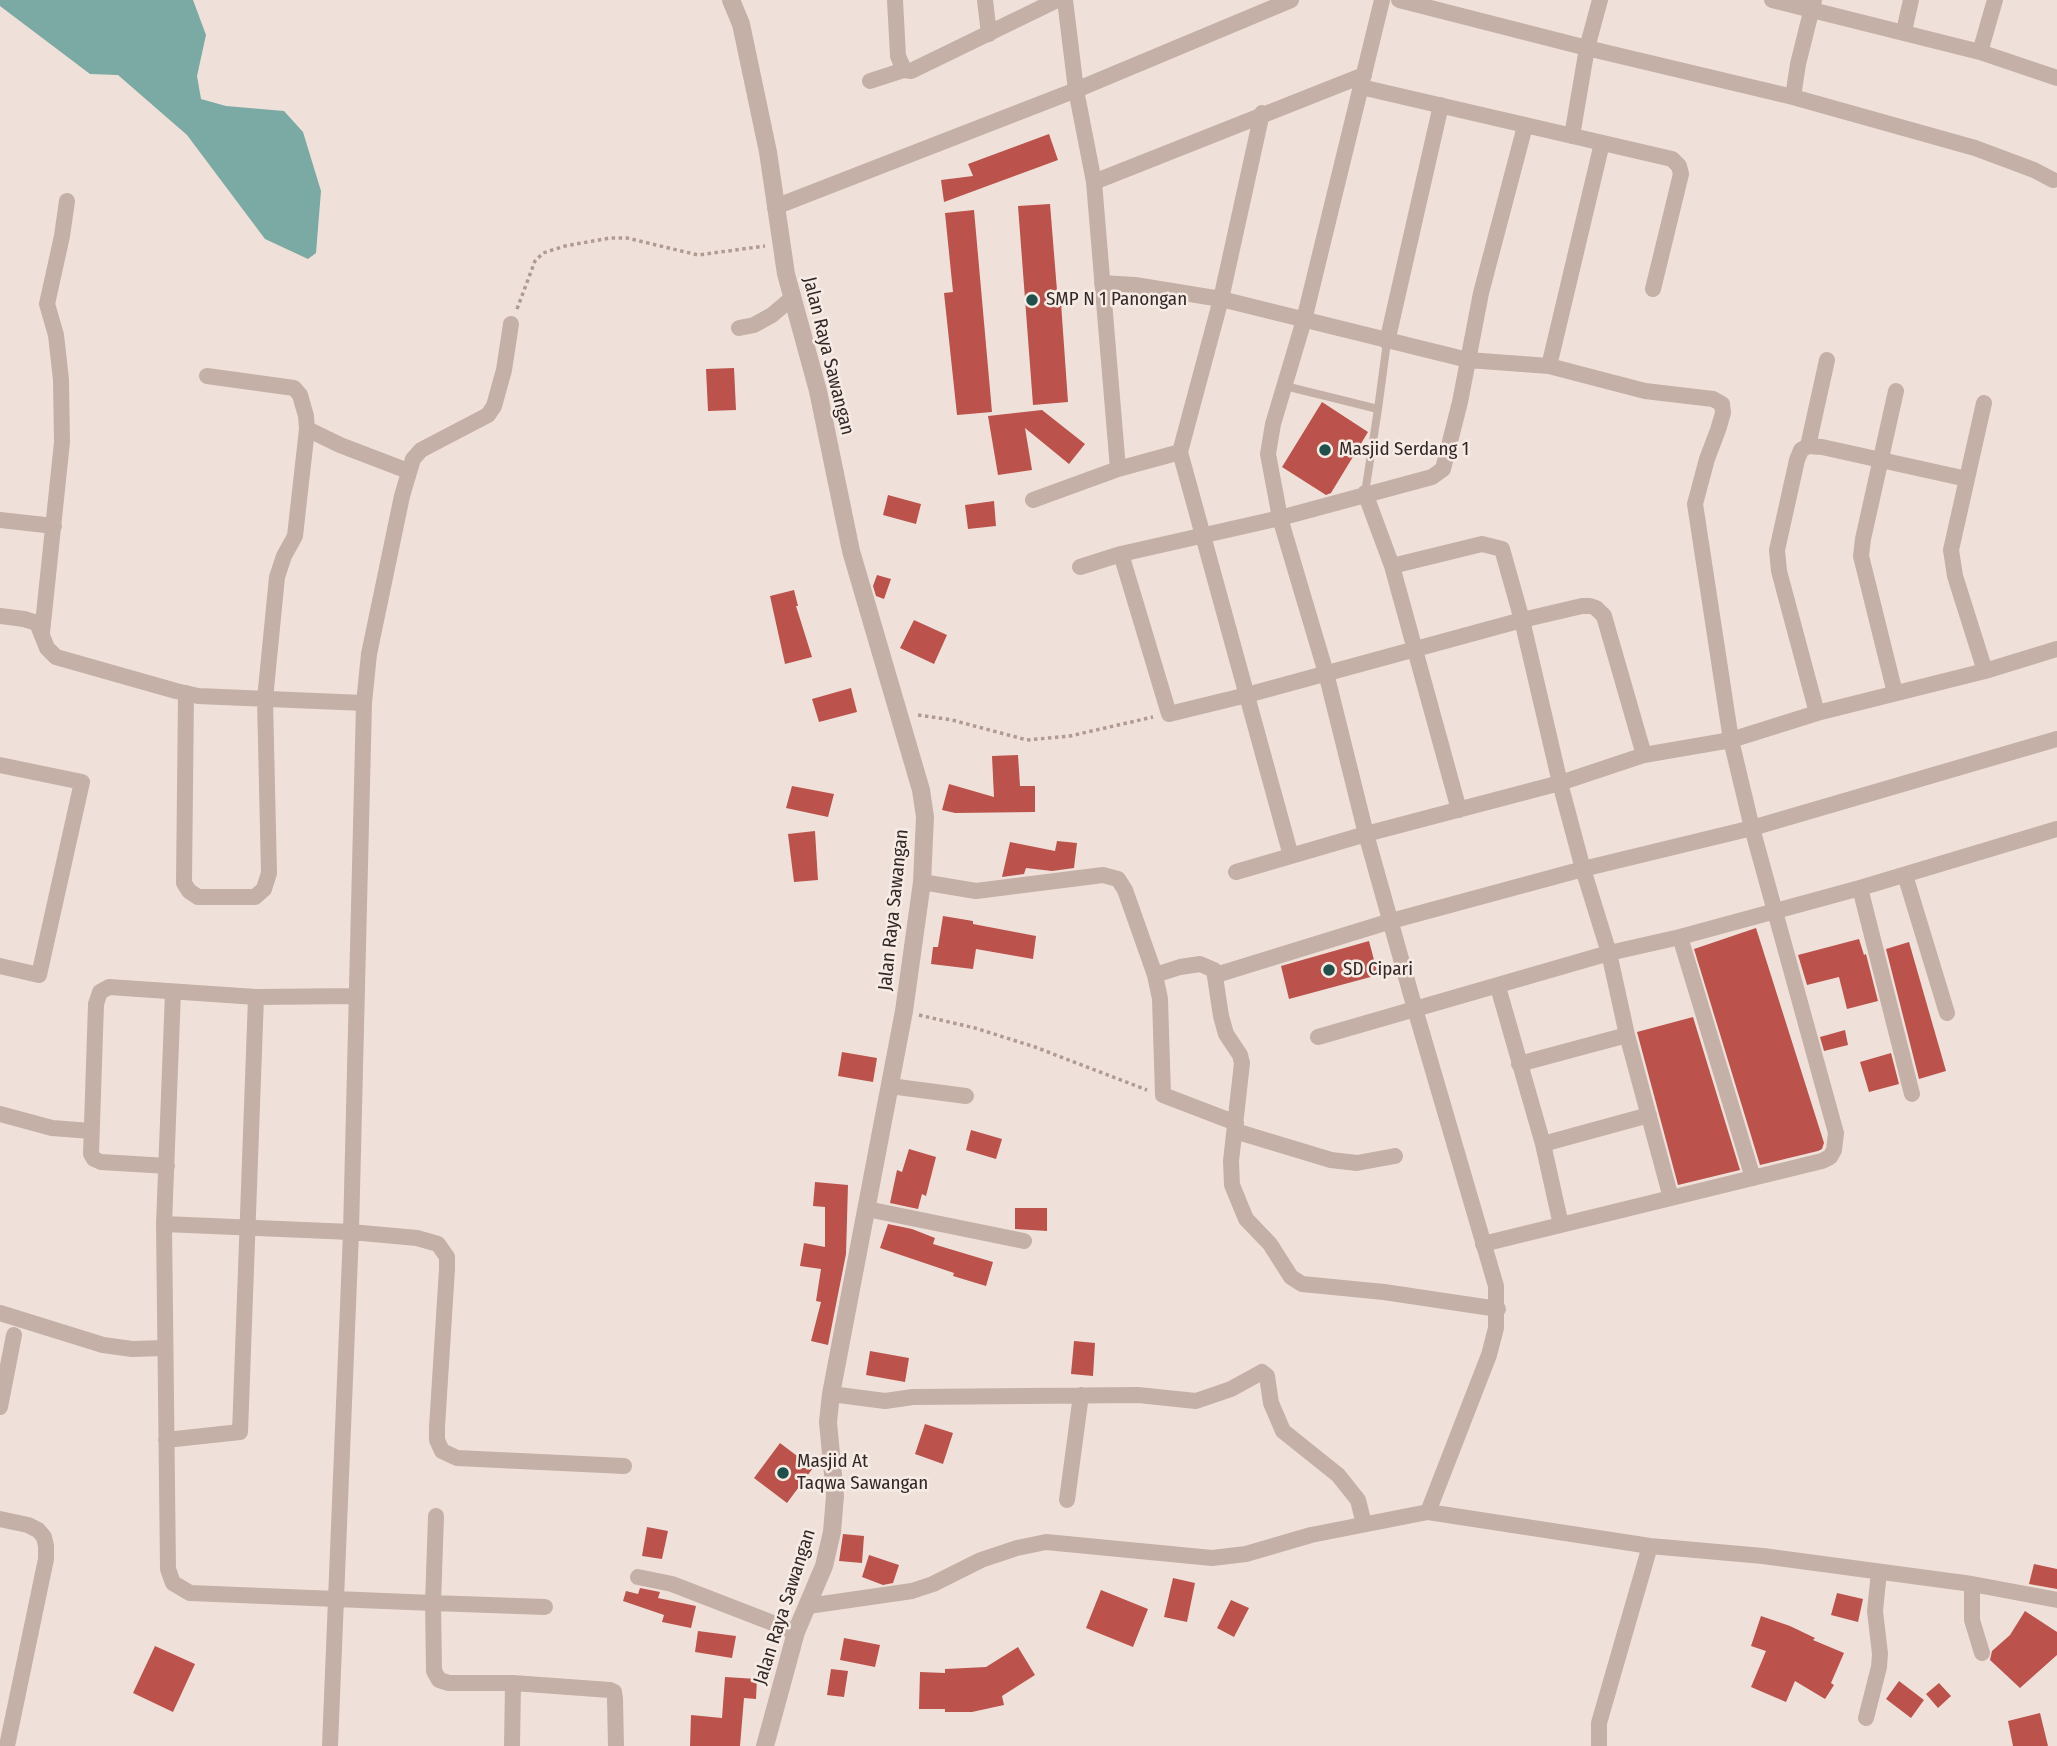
<!DOCTYPE html>
<html>
<head>
<meta charset="utf-8">
<style>
	body { margin:0 }
	canvas { display:block; background:#efe1da }
</style>
</head>
<body>
<canvas width="2057" height="1746"></canvas>
<script>
const context = document.querySelector('canvas').getContext('2d');
context.lineJoin = 'round';
function fillPath(path, color) { context.fillStyle = color; context.fill(path, 'evenodd'); }
const toPath = rows => new Path2D(rows.map(r => 'M' + r).join(''));
function strokePath(path, color, width, dash) { context.strokeStyle = color; context.lineWidth = width; context.lineCap = dash ? 'butt' : 'round'; context.setLineDash(dash || []); context.stroke(path); }
function write(font, color, halo, rows, align = 'center') {
  context.font = font + ' "Fira Sans Condensed",sans-serif'; context.lineWidth = 5; context.setLineDash([]); context.textBaseline = 'middle'; context.strokeStyle = halo; context.fillStyle = color; for (const [text, x, y, turn = 0] of rows) {
    context.save(); context.translate(x, y); context.rotate((+turn || 0) * Math.PI / 180); context.textAlign = isNaN(turn) ? turn : align; if (halo) context.strokeText(text, 0, 0); context.fillText(text, 0, 0); context.restore();
  }
}
fillPath(toPath([
	[0,0,193,0,206,35,197,76,201,99,226,106,284,111,303,132,321,191,316,253,308,259,265,239,187,135,118,75,90,74,0,6]
]), '#7ba9a3');
fillPath(toPath([
	[1049,134,1058,160,944,202,941,180,973,176,968,164],
	[1050,204,1058,303,1061,303,1068,402,1033,405,1018,206],
	[974,210,992,412,957,415,944,293,953,292,945,213],
	[734,368,736,410,708,411,706,369],
	[1322,402,1368,432,1331,493,1326,495,1282,467],
	[1042,410,1085,444,1069,464,1025,428,1032,470,998,475,988,416],
	[888,495,921,504,916,524,883,515],
	[994,501,996,526,968,529,965,505],
	[877,575,891,579,884,599,876,596,873,586],
	[794,590,798,606,796,606,812,657,785,664,770,596],
	[914,620,947,635,934,664,900,648],
	[851,688,857,712,819,722,812,699],
	[1018,755,1020,786,1035,786,1035,812,955,813,942,810,949,784,994,797,992,756],
	[792,786,834,794,828,817,786,808],
	[815,831,818,880,794,882,788,834],
	[1057,841,1077,843,1074,868,1052,871,1026,868,1024,874,1002,877,1010,842,1055,851],
	[943,916,973,921,973,924,1036,936,1033,959,976,949,973,969,931,964,933,947,938,947],
	[1756,928,1824,1143,1822,1149,1818,1151,1760,1165,1694,949],
	[1859,939,1864,955,1866,954,1878,1001,1847,1009,1839,977,1807,985,1798,955],
	[1369,941,1378,975,1289,999,1281,966],
	[1909,942,1946,1071,1919,1079,1886,949],
	[1693,1017,1740,1170,1678,1185,1637,1032],
	[1845,1030,1848,1045,1824,1051,1820,1037],
	[842,1052,877,1058,873,1082,838,1076],
	[1891,1053,1899,1084,1869,1092,1860,1062],
	[971,1130,1002,1139,996,1159,966,1150],
	[909,1149,936,1157,926,1196,922,1194,918,1209,890,1203,897,1170,902,1172],
	[815,1182,848,1185,846,1254,828,1345,811,1341,821,1302,816,1301,821,1269,800,1266,804,1243,825,1247,825,1207,813,1206],
	[1015,1208,1047,1208,1047,1231,1015,1229],
	[888,1224,912,1229,935,1238,933,1244,993,1262,986,1286,953,1276,954,1273,880,1248],
	[1074,1341,1095,1343,1093,1376,1071,1374],
	[870,1351,909,1358,905,1382,866,1375],
	[925,1424,953,1433,943,1464,915,1454],
	[780,1443,813,1468,787,1503,754,1478],
	[647,1527,668,1531,662,1559,642,1556],
	[843,1534,864,1536,862,1563,839,1561],
	[869,1555,899,1565,893,1583,883,1585,862,1577],
	[2034,1564,2057,1569,2057,1589,2029,1584],
	[1173,1578,1195,1583,1187,1622,1164,1617],
	[640,1588,660,1592,658,1598,696,1606,691,1628,662,1622,664,1615,623,1601,626,1591,638,1594],
	[1101,1590,1148,1609,1133,1647,1086,1628],
	[1837,1593,1863,1599,1858,1622,1831,1615],
	[1231,1600,1249,1608,1234,1637,1217,1628],
	[2025,1611,2057,1632,2057,1655,2020,1688,1990,1660,1992,1651,2010,1635],
	[1761,1616,1790,1626,1815,1638,1813,1640,1844,1653,1831,1683,1834,1685,1825,1699,1795,1681,1786,1702,1751,1687,1766,1651,1751,1646],
	[698,1631,736,1636,732,1658,695,1652],
	[844,1638,880,1645,875,1667,840,1660],
	[155,1646,195,1664,173,1712,133,1693],
	[1018,1647,1035,1675,1002,1696,1004,1705,972,1712,945,1712,945,1709,919,1709,920,1672,945,1673,945,1669,986,1667],
	[831,1669,848,1671,844,1697,827,1695],
	[725,1677,757,1679,756,1699,744,1698,740,1746,690,1746,691,1715,722,1718],
	[1899,1681,1924,1700,1911,1718,1886,1699],
	[1939,1683,1951,1696,1938,1708,1926,1694],
	[2040,1713,2048,1746,2013,1746,2008,1721]
]), '#bb534c');
strokePath(toPath([
	[517,309,535,261,543,253,565,246,610,238,627,238,698,255,765,246],
	[918,715,952,720,1027,740,1070,736,1153,717],
	[919,1015,975,1028,1035,1047,1147,1090]
]), '#b19a91', 3.5, [3.5, 3.5]);
strokePath(toPath([
	[1285,386,1378,409,1365,493],
	[1378,409,1387,342]
]), '#c5b0a7', 8);
strokePath(toPath([
	[895,0,898,56,904,70,911,71,1057,0],
	[985,0,989,34],
	[1065,0,1076,90,1094,182,1118,469],
	[1382,0,1304,320,1273,424,1268,454,1280,518,1326,673,1366,834,1415,1009,1496,1286,1496,1328,1489,1355,1428,1512],
	[1399,0,1587,48,1793,97,1798,64,1814,0],
	[1772,0,1980,52,2057,78],
	[1904,31,1911,0],
	[1980,52,1995,0],
	[870,81,904,70],
	[1361,87,1672,159,1679,166,1681,174,1653,289],
	[1793,97,1975,148,2034,170,2053,180],
	[1262,113,1221,299,1180,452,1291,856],
	[1572,136,1587,48,1600,0],
	[1094,182,1364,75],
	[775,207,1076,90,1291,0],
	[1102,283,1135,285,1221,299,1468,360,1549,366,1645,391,1713,399,1722,404,1723,413,1718,430,1707,459,1695,504,1731,740,1752,828,1836,1133,1834,1150,1830,1157,1822,1161,1483,1244],
	[739,328,754,325,772,315,792,298],
	[1387,342,1441,105],
	[1549,366,1602,143],
	[207,376,294,388,300,395,306,416,307,429,340,445,408,471],
	[1984,403,1951,550,1955,576,1985,671],
	[1808,446,1827,360],
	[1365,493,1392,566,1459,810],
	[1033,500,1118,469,1180,452],
	[0,520,54,526],
	[1121,554,1169,714,1247,695,1522,620,1582,606,1590,606,1596,608,1604,616,1644,755],
	[1392,566,1482,544,1502,549,1522,620,1560,783,1644,755,1731,740,1817,713,1985,671,2057,649],
	[1080,567,1121,554,1280,518,1432,477,1443,469,1460,402,1481,293,1525,126],
	[0,616,24,619,37,623,47,648,56,657,176,691,198,696,364,703],
	[42,633,62,442,61,380,56,335,47,304,62,236,67,201],
	[186,693,184,883,189,891,198,897,255,897,264,889,269,873,265,699,277,577,284,556,295,536,307,429],
	[1895,693,1861,556,1863,539,1896,391],
	[1817,713,1779,571,1777,550,1797,460,1801,450,1808,446,1822,447,1967,479],
	[0,765,82,782,39,975,0,966],
	[1236,872,1366,834,1560,783,1583,869,1609,953,1627,1035,1671,1198],
	[1905,875,1947,1013],
	[922,882,976,891,1103,875,1118,879,1125,890,1155,975,1180,967,1200,964,1214,970,1221,1016,1226,1034,1240,1055,1242,1063,1231,1161,1232,1185,1246,1219,1270,1244,1291,1277,1302,1284,1384,1292,1498,1309],
	[1860,888,1912,1094],
	[1680,937,1753,1178],
	[1155,975,1160,999,1163,1095,1236,1123],
	[1216,975,1391,921,1583,869,1752,828,2057,739],
	[1498,987,1543,1144,1561,1225],
	[173,992,164,1224,168,1569,173,1583,190,1593,433,1603,434,1671,439,1680,449,1683,513,1683,610,1690,614,1692,615,1699,616,1746],
	[1318,1037,1609,953,1680,937,1860,888,2057,829],
	[1519,1064,1627,1035],
	[890,1086,966,1096],
	[0,1114,52,1128,91,1131],
	[1235,1131,1331,1160,1357,1163,1395,1156],
	[1543,1144,1649,1115],
	[167,1166,101,1162,94,1159,91,1154,96,1004,100,992,109,987,256,997],
	[867,1209,1024,1241],
	[164,1224,351,1232,417,1238,438,1244,447,1257,447,1269,437,1427,437,1440,442,1451,457,1458,624,1466],
	[0,1313,103,1345,132,1349,164,1348],
	[831,1394,885,1401,913,1397,1138,1395,1196,1401,1231,1389,1262,1372,1267,1376,1271,1403,1283,1431,1338,1475,1358,1500,1364,1524],
	[0,1407,14,1335],
	[166,1440,240,1432,256,997,356,996],
	[1067,1500,1081,1395],
	[436,1516,433,1603,545,1607],
	[0,1519,28,1525,38,1530,44,1537,46,1546,46,1559,7,1746],
	[638,1577,672,1584,796,1632],
	[1972,1584,1972,1620,1982,1653],
	[808,1606,912,1591,933,1584,981,1560,1017,1548,1046,1542,1212,1558,1246,1554,1311,1535,1428,1512,1650,1546,1763,1556,1972,1584,2057,1600],
	[1866,1718,1879,1667,1880,1654,1875,1611,1879,1572],
	[330,1746,351,1232,364,703,369,654,402,496,413,459,421,450,488,415,494,406,504,370,511,324],
	[512,1746,513,1683],
	[1599,1746,1599,1723,1650,1546]
]), '#c5b0a7', 16);
strokePath(toPath([
	[731,0,741,24,768,152,786,274,818,391,851,551,921,790,925,817,922,882,904,1011,831,1394,828,1422,835,1496,832,1532,824,1566,796,1632,765,1746]
]), '#c5b0a7', 18);
for (const [x, y, r, color] of [
	[1032,300,7,"#20504b"],
	[1325,450,7,"#20504b"],
	[1329,970,7,"#20504b"],
	[783,1473,7,"#20504b"]
]) { const dot = new Path2D(); dot.arc(x, y, r, 0, 2 * Math.PI); context.fillStyle = color; context.fill(dot); strokePath(dot, '#f7ece5', 2.5); }
write('19px', '#332827', '#f7ece5', [
	["SMP N 1 Panongan",1046,300],
	["Masjid Serdang 1",1339,450],
	["SD Cipari",1343,970],
	["Masjid At",797,1462],
	["Taqwa Sawangan",797,1484]
], 'left');
write('19px', '#332827', '#f7ece5', [
	["Jalan Raya Sawangan",828,356,76],
	["Jalan Raya Sawangan",894,910,-84],
	["Jalan Raya Sawangan",785,1607,-72]
]);
</script>
</body>
</html>
